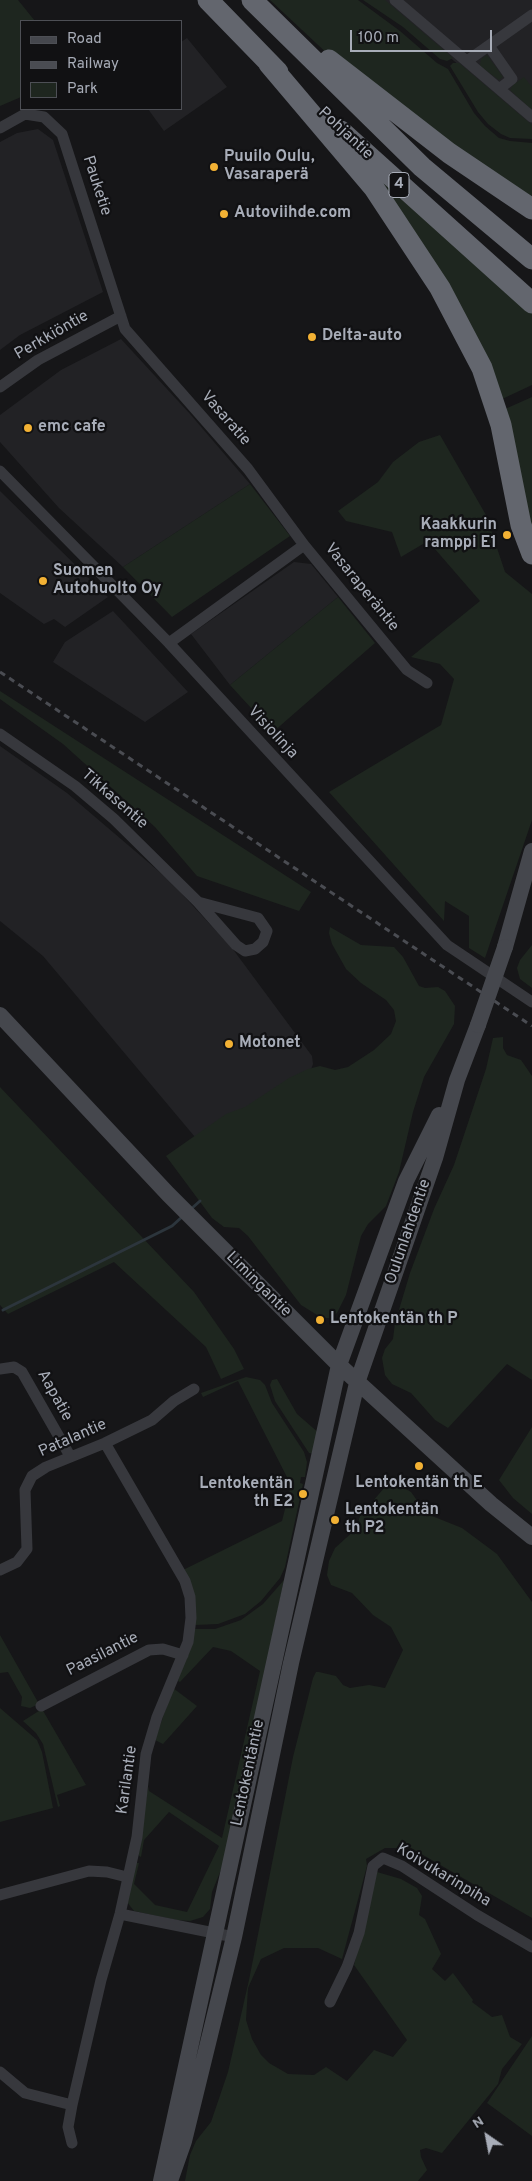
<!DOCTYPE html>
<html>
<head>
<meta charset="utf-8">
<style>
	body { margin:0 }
	#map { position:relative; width:532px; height:2181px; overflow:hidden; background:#161618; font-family:Overpass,sans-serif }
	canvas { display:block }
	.legend { position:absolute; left:20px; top:20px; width:162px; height:90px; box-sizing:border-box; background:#111113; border:1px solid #4d4f55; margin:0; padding:6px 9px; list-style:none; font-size:15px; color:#a8adb8 }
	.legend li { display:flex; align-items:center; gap:10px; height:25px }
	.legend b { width:25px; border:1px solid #4d4f55 }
	.north { position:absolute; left:462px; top:2111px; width:50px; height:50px; -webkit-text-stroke:4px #111113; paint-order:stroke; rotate:327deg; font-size:14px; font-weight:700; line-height:20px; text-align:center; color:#a8adb8 }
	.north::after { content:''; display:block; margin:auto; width:18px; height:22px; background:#a8adb8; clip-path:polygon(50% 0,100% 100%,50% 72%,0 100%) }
	.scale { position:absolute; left:350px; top:30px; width:142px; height:22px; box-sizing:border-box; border:2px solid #a8adb8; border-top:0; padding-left:6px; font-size:15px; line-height:18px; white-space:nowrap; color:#a8adb8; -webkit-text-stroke:4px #111113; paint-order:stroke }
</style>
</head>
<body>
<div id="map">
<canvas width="532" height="2181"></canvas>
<ul class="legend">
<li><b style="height:6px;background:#45474d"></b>Road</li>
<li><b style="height:6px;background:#4a4c52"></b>Railway</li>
<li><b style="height:14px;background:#1e261f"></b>Park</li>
</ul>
<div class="north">N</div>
<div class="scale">100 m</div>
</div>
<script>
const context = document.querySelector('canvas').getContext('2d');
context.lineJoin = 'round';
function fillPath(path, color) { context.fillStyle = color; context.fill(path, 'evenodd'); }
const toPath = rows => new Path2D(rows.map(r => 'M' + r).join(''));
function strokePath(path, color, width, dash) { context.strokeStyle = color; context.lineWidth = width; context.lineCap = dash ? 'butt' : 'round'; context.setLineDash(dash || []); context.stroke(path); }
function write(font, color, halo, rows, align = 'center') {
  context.font = font + ' Overpass,sans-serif'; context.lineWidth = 4.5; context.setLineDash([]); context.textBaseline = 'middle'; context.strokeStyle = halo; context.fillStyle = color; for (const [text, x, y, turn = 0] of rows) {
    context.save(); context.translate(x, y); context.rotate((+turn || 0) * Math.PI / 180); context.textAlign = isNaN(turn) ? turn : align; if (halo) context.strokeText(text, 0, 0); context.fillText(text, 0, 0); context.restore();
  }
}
fillPath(toPath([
	[382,0,532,0,532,127],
	[187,38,227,87,164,131,148,109,181,109,181,42],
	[38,129,53,140,103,292,20,335,0,350,0,142,17,133],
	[121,339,190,414,250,484,123,567,59,508,0,442,0,415,61,370],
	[0,491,108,597,65,627,54,619,44,624,0,593],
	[294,562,311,564,338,597,230,685,191,634],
	[113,611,188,692,145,722,53,662,65,642],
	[0,746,67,793,169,880,232,948,312,1056,313,1064,309,1075,200,1143,43,956,0,921]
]), '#222225');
fillPath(toPath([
	[0,0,18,0,35,21,21,21,21,97,0,106],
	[270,0,358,0,400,31,437,63,448,69,474,113,485,126,499,138,510,141,532,143,532,203,333,59],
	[363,0,385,0,453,58,447,61,440,59,403,27],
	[487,55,503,77,499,80,480,66,481,59],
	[453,63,459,63,532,125,532,139,510,138,501,134,488,124,478,112,450,66],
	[524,77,532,87,532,110,510,90,513,85],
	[358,157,532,312,532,385,500,400],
	[532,397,532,534,505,409],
	[440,435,486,515,505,572,532,594,532,820,485,958,469,948,469,916,445,901,444,921,329,792,441,725,454,679,440,664,411,657,480,601,428,541,401,557,392,532,346,521,338,511,378,482,393,462,419,442],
	[250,484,290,536,172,617,123,567],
	[338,597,375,643,273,732,230,685],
	[0,691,311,892,299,911,197,876,155,827,63,744,0,699],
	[330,927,361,945,394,947,403,957,419,986,425,988,438,987,445,991,455,1006,454,1024,424,1077,413,1112,399,1172,386,1206,368,1224,361,1236,346,1295,337,1313,330,1318,322,1318,301,1305,248,1236,239,1228,224,1227,212,1218,166,1156,226,1114,245,1107,289,1078,308,1069,320,1066,335,1070,348,1067,374,1050,391,1034,396,1021,394,1010,386,1000,361,983,346,969,332,944,329,933],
	[532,945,532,988,520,979,517,968,520,960],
	[503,1037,503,1048,507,1055,521,1060,532,1076,532,1380,507,1364,448,1428,435,1420,411,1393,392,1384,385,1375,382,1358,385,1349,393,1339,395,1323,410,1273,434,1209,454,1165,486,1069,493,1038],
	[0,1087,194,1292,234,1349,244,1369,221,1379,206,1347,114,1262,8,1314,0,1305],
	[246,1377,260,1380,265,1385,272,1403,304,1452,307,1462,305,1477,301,1477,300,1483,303,1484,285,1567,280,1578,261,1601,245,1614,218,1624,195,1625,183,1570,282,1521,291,1485,238,1381,203,1397,201,1393],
	[277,1379,297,1414,320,1434,315,1454,309,1453,275,1401,270,1385,272,1380],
	[532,1427,532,1514,513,1498,499,1480],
	[391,1480,411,1492,421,1506,432,1516,462,1528,497,1554,532,1602,532,1918,411,1848,385,1848,366,1859,367,1866,342,1959,318,1948,284,1948,261,1959,248,1988,246,2020,252,2039,261,2055,269,2063,288,2074,314,2075,326,2067,347,2081,374,2050,393,2057,407,2040,354,1965,377,1872,401,1879,417,1888,422,1896,419,1915,425,1919,441,1954,432,1969,445,1981,453,1973,473,2000,472,2002,492,2017,502,2015,510,2037,522,2044,502,2069,498,2084,442,2153,426,2148,420,2150,421,2157,427,2170,418,2181,185,2181,190,2155,196,2141,211,2122,228,2072,249,1980,293,1757,313,1678,316,1672,319,1672,336,1676,343,1685,350,1688,369,1685,385,1688,403,1650,391,1627,373,1615,352,1593,331,1585,327,1575,329,1561,335,1548,356,1529,360,1516],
	[284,1580,227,1855,212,1892,210,1909,203,1917,190,1921,176,1920,134,1911,127,1902,136,1863,139,1863,134,1884,155,1905,187,1912,219,1846,169,1812,144,1840,141,1857,138,1855,148,1786,149,1791,222,1838,260,1671,231,1651,213,1647,180,1682,178,1681,194,1629,215,1629,241,1620,263,1604],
	[0,1635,39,1704,30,1708,21,1706,22,1697,8,1672,0,1673],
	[173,1688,197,1706,163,1744,155,1740],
	[0,1708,37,1740,42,1752,53,1808,0,1822],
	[42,1709,86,1785,57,1795,60,1806,58,1807,43,1744,36,1733,23,1721],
	[532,2036,532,2136,487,2103]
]), '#1e261f');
strokePath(toPath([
	[191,1209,200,1201],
	[3,1310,172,1226,182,1217]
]), '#2c353c', 3);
strokePath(toPath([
	[395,0,532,117],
	[489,46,512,79,499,89],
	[467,61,532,15],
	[0,128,25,114,44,117,62,134,125,329,248,469,304,545],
	[0,387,38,360,121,316],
	[0,471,169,643,447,945,532,1002],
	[169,643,304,545,407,670,427,683],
	[0,734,75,786,114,819,198,902,236,945,245,951,255,949,263,942,267,931,258,918,198,902],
	[0,1369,14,1367,22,1372,70,1456],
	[0,1570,17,1562,27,1549,25,1490,32,1476,46,1467,105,1443,152,1420,174,1401,194,1389],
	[41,1706,149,1650,163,1649,183,1655],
	[0,1895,89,1871,107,1872,127,1877],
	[120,1914,234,1937],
	[330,2002,347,1967,359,1933,373,1866,383,1858,402,1866,477,1915,532,1947],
	[0,2072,25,2093,72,2105],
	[72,2143,68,2127,72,2105,101,1980,120,1914,137,1837,146,1754,157,1717,188,1642,191,1618,190,1597,185,1581,105,1443]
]), '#37383d', 11);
strokePath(toPath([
	[505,947,532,851],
	[0,1015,168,1194,339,1365,491,1504,532,1537],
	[161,2181,339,1365,406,1181,439,1115],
	[170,2181,184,2141,234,1937,291,1663,357,1383,435,1158,457,1080,478,1025]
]), '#45474d', 16);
strokePath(toPath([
	[208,0,278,72],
	[252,0,422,167,532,259],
	[329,60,449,153,532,209],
	[269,64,374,188,440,288,482,368,501,425,521,525,532,554],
	[341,131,532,303]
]), '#63666e', 21);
strokePath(toPath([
	[0,672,532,1026]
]), '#4a4c52', 3, [6, 5]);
strokePath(toPath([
	[478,1025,505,947]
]), '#45474d', 16);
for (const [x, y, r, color] of [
	[214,167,5,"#f2b134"],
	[224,214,5,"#f2b134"],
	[312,337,5,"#f2b134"],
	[28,428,5,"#f2b134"],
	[507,535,5,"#f2b134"],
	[43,581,5,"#f2b134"],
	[229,1044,5,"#f2b134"],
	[320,1320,5,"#f2b134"],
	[419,1466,5,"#f2b134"],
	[303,1494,5,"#f2b134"],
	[335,1520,5,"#f2b134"]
]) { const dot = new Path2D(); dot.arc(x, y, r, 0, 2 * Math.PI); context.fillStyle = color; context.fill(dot); strokePath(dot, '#111113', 2); }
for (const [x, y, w] of [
	[399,185,20]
]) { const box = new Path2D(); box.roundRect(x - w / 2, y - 12.5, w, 25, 4); context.fillStyle = '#111113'; context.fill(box); strokePath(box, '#a8adb8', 1); }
write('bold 15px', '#a8adb8', null, [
	["4",399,185]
]);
write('16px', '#a8adb8', '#111113', [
	["Pohjantie",345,134,43],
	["Pauketie",96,186,72],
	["Perkkiöntie",52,336,-30],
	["Vasaratie",225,419,49],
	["Vasaraperäntie",361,588,51],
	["Visiolinja",272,733,47],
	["Tikkasentie",114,800,41],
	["Oulunlahdentie",409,1232,-71],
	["Limingantie",258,1285,45],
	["Aapatie",54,1396,61],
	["Patalantie",73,1439,-24],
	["Paasilantie",103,1655,-27],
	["Lentokentäntie",249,1773,-78],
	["Karilantie",128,1780,-82],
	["Koivukarinpiha",443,1876,31]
]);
write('bold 16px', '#a8adb8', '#111113', [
	["Puuilo Oulu,",224,158],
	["Vasaraperä",224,176],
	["Autoviihde.com",234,214],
	["Delta-auto",322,337],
	["emc cafe",38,428],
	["Kaakkurin",497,526,"right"],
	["ramppi E1",497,544,"right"],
	["Suomen",53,572],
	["Autohuolto Oy",53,590],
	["Motonet",239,1044],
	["Lentokentän th P",330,1320],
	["Lentokentän th E",419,1484,"center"],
	["Lentokentän",293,1485,"right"],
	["th E2",293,1503,"right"],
	["Lentokentän",345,1511],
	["th P2",345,1529]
], 'left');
</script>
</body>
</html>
